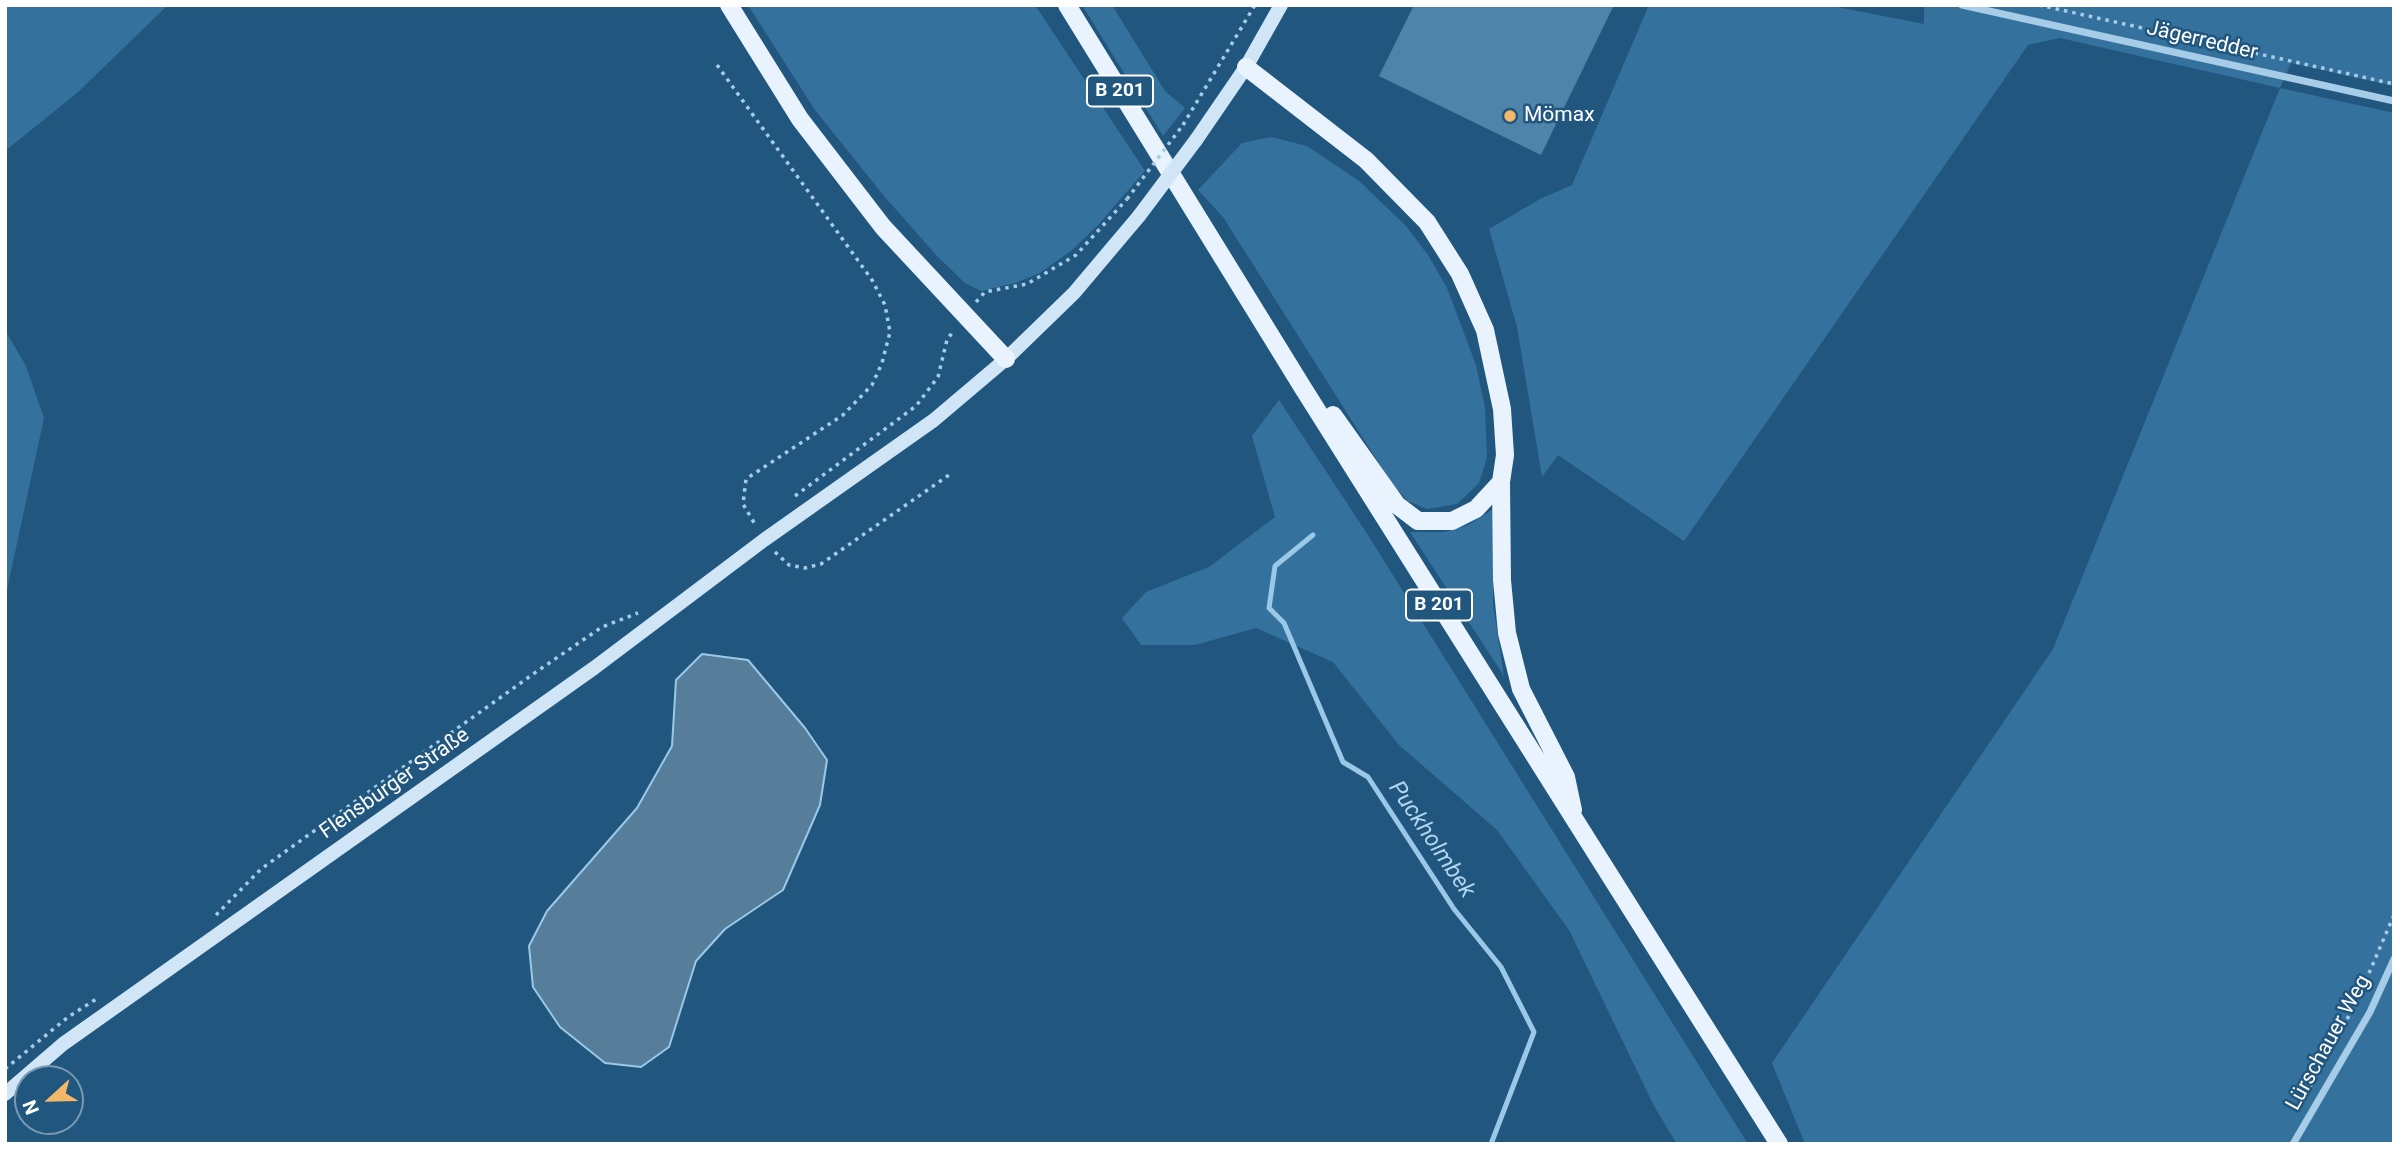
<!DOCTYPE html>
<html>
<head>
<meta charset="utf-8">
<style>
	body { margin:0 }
	#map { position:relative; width:2399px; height:1149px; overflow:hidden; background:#21577f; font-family:Roboto,sans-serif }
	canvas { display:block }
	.frame { position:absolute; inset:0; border:7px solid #fff; pointer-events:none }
	.north { position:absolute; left:14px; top:1065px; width:70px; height:70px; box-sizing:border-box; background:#21577f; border:2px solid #7a9ab2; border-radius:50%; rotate:248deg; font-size:19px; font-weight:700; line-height:28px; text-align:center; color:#fff }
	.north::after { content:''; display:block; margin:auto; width:24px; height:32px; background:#f3b868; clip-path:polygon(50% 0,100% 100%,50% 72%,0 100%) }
</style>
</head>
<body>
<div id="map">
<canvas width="2399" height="1149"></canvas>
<div class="frame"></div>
<div class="north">N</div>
</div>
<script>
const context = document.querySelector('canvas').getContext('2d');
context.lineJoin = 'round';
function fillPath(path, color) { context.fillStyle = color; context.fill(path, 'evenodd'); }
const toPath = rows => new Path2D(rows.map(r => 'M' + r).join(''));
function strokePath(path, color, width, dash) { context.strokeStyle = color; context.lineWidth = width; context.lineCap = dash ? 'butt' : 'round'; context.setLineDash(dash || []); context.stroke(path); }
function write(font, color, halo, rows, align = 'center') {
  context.font = font + ' Roboto,sans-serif'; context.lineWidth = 5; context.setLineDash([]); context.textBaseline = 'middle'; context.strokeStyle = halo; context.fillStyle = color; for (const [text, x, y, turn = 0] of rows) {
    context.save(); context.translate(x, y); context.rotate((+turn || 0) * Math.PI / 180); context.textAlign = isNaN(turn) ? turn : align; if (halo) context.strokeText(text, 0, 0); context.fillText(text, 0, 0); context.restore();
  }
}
fillPath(toPath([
	[5,5,168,5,77,93,5,151],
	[748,5,1035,5,1145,171,1098,225,1072,250,1040,273,1015,283,981,291,965,283,936,255,884,196,815,110],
	[1082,5,1112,5,1165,91,1185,108,1163,136],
	[1649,5,1827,5,1924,24,1924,5,2394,5,2394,86,2291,63,2280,88,2394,113,2394,1144,1805,1144,1772,1063,2053,649,2280,88,2060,38,2028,45,1684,541,1558,455,1542,477,1517,327,1489,229,1540,199,1572,185],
	[1271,137,1307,146,1359,181,1405,225,1428,255,1447,288,1476,365,1485,408,1487,458,1479,483,1457,504,1427,509,1408,501,1392,484,1223,217,1198,190,1242,143],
	[5,330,26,366,44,418,5,599],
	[1279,400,1366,532,1748,1144,1677,1144,1654,1106,1569,930,1497,830,1399,745,1333,662,1256,628,1195,645,1141,645,1122,618,1146,592,1209,567,1275,517,1252,436],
	[1495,508,1493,604,1504,676,1410,532,1445,532,1468,525]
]), '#35719d');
const water = toPath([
	[702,654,748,660,805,728,827,760,820,805,783,890,725,929,696,961,669,1047,641,1067,605,1063,560,1027,533,987,529,946,547,911,637,808,672,746,676,680,702,654]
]);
fillPath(water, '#567d99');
strokePath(water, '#9ac9e8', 2);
strokePath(toPath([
	[1313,535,1275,566,1269,608,1284,623,1343,762,1368,777,1454,909,1501,967,1534,1032,1491,1144]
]), '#9ac9e8', 5);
fillPath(toPath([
	[1414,5,1614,5,1541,155,1379,76]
]), '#4e83aa');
strokePath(toPath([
	[2039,5,2394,84],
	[717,65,872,280,885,305,890,332,882,363,872,385,843,415,746,479,743,504,756,526],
	[1183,125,1255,5],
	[976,302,985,292,1027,284,1076,255,1127,199],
	[795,496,916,406,938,377,947,340,954,330],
	[775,552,789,565,805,568,821,564,949,475],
	[216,915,261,869,536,672,602,627,638,613],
	[5,1069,68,1017,98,998],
	[2302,1101,2357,1001,2394,915]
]), '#a6cce7', 3.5, [3.5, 5]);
strokePath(toPath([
	[1962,5,2394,101],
	[2293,1144,2370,1012,2394,959]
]), '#a6cce7', 7);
strokePath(toPath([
	[1196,140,1246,67,1281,5],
	[5,1094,63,1044,594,668,764,540,934,420,1006,359,1074,293,1139,216]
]), '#d0e6f6', 14);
strokePath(toPath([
	[729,5,800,119,883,227,1006,359],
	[1067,5,1303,388,1779,1144],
	[1246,67,1366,160,1427,222,1460,274,1485,330,1502,409,1505,455,1501,482,1502,580,1507,633,1521,689,1566,777,1573,810],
	[1333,415,1397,505,1418,521,1452,521,1476,509,1501,482]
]), '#e8f3fd', 18);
strokePath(toPath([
	[1127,199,1183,125]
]), '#a6cce7', 3.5, [3.5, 5]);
strokePath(toPath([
	[1139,216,1196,140]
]), '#d0e6f6', 14);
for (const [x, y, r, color] of [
	[1510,116,7,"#f3b868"]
]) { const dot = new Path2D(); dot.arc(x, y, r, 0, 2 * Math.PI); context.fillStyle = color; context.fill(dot); strokePath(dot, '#21577f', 2.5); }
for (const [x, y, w] of [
	[1120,91,66],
	[1439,605,66]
]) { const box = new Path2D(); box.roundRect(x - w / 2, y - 15.5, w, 31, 5); context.fillStyle = '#21577f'; context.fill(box); strokePath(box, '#fff', 2); }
write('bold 19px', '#fff', null, [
	["B 201",1120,91],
	["B 201",1439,605]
]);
write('21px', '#fff', '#21577f', [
	["Jägerredder",2202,41,13],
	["Flensburger Straße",395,784,-35],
	["Lürschauer Weg",2329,1043,-61]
]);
write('21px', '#fff', '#21577f', [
	["Mömax",1524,116]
], 'left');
write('italic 23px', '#b1d6ef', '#21577f', [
	["Puckholmbek",1431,840,56]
]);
</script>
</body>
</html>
